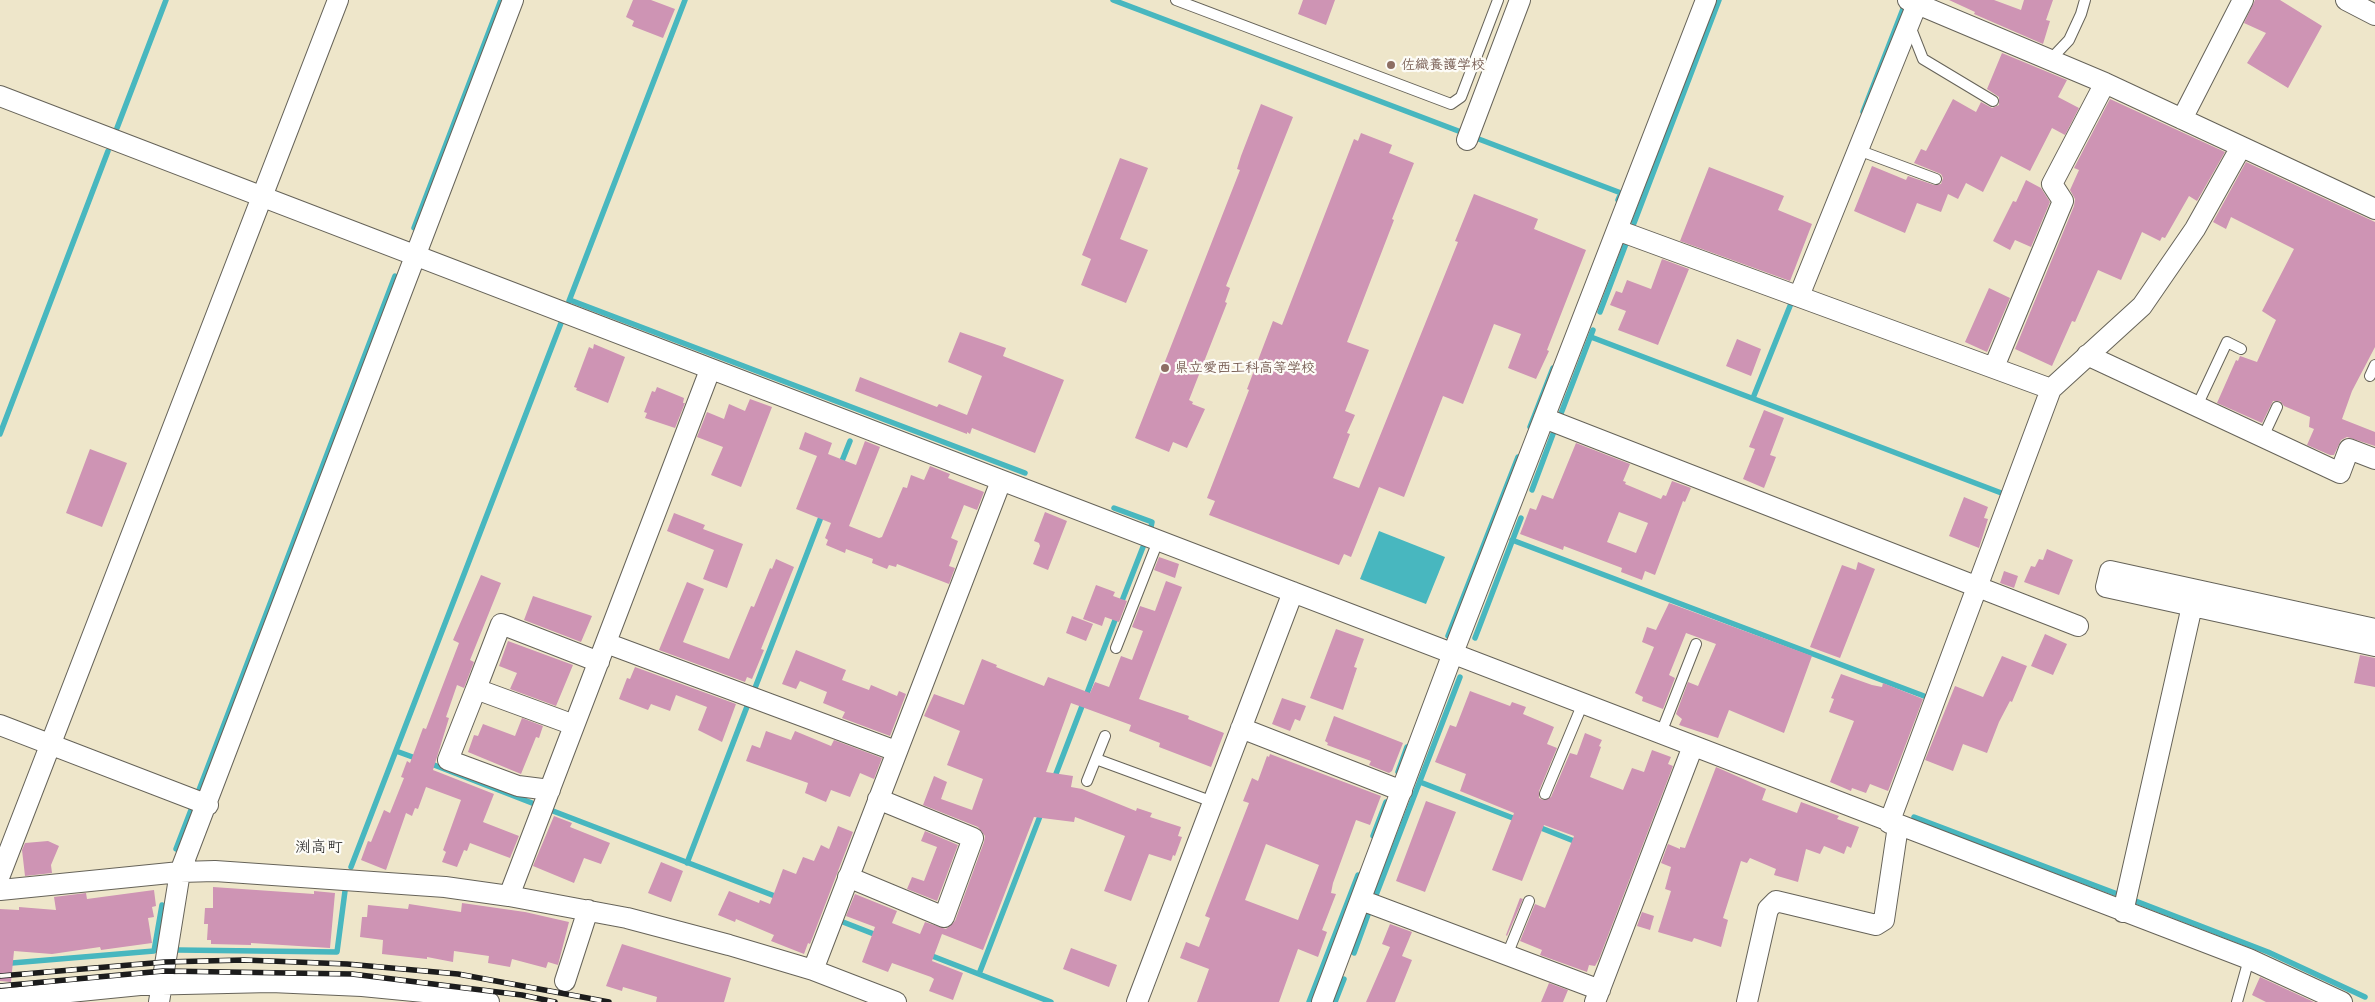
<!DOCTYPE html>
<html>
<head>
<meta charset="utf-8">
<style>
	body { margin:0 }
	canvas { display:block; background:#eee6ca }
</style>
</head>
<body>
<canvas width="2375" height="1002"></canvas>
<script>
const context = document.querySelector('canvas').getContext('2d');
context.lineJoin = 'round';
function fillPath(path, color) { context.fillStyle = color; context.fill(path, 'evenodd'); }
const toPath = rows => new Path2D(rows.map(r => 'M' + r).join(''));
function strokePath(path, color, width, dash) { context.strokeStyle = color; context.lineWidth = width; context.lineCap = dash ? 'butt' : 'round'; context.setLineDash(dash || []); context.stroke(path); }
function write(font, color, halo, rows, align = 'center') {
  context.font = font + ' Pangolin,"Klee One",sans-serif'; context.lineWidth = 4.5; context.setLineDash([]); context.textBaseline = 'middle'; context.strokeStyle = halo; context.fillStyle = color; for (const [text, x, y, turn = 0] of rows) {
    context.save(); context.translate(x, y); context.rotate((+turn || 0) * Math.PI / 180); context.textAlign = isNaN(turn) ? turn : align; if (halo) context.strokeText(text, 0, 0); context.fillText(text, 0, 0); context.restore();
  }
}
fillPath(toPath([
	[1379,531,1445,557,1426,604,1360,579]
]), '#48b7bf');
strokePath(toPath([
	[1113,0,1461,132],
	[1863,112,1903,9],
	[117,128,166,0],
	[1476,138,1621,193,1618,200],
	[1634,223,1719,0],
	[414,228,501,0],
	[570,300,1025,473],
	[569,301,685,0],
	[1600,312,1627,241],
	[1591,337,2004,494],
	[1753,398,1792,301],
	[1560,416,1593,330],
	[1530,427,1553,368],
	[0,434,108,151],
	[840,466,850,441],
	[1532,490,1553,434],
	[1114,508,1152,522,1151,527],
	[1512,540,1924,696],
	[1120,606,1143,547],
	[1448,636,1518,457],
	[1475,638,1521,518],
	[755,688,823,512],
	[396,751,418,759],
	[429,763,532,803],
	[1398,772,1407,747],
	[1054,779,1117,615],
	[1420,782,1518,820],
	[199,790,395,276],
	[553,811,780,898],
	[1914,817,2120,895],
	[1536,826,1579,843],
	[1373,836,1386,802],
	[176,849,191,810],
	[687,863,748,704],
	[351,867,561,323],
	[1376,895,1460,677],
	[2133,900,2268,952,2365,997],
	[843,922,879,936],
	[178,950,337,952,345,891],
	[1354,953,1370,909],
	[927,954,1051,1002],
	[0,964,154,951,162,905],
	[979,974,1042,811],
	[1309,1002,1358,875],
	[1335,1002,1344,979]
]), '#48b7bf', 5.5);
fillPath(toPath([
	[633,0,651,0,675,9,663,38,632,26,634,21,626,17],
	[1303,0,1335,0,1326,25,1298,14],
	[1949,0,1994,0,2021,10,2024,0,2053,0,2046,20,2050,21,2043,44,1974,14,1975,12],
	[2255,0,2280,0,2322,26,2288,88,2247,63,2266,33,2244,23],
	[2002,53,2067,80,2058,97,2079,108,2065,135,2052,128,2030,171,2001,156,1983,192,1966,183,1958,199,1948,194,1941,212,1917,203,1905,233,1854,211,1872,166,1906,180,1908,176,1934,185,1941,184,1943,178,1941,174,1914,163,1921,149,1926,151,1953,99,1976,112,1981,102,1992,108,1999,105,1999,97,1987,89],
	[2110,99,2225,152,2197,201,2189,196,2165,238,2162,237,2160,241,2142,232,2121,280,2098,270,2075,322,2072,321,2052,366,2015,349,2074,206,2075,199,2070,190,2079,170,2074,168],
	[1261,104,1293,117,1226,286,1230,288,1225,302,1227,303,1189,400,1193,402,1192,404,1205,409,1187,448,1173,442,1169,452,1135,438,1240,170,1237,169,1241,156],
	[1361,133,1392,145,1389,153,1414,163,1392,219,1394,220,1347,342,1369,350,1345,411,1355,415,1347,433,1350,434,1333,478,1359,488,1458,242,1455,241,1474,194,1538,219,1534,229,1586,250,1547,350,1549,351,1536,379,1508,368,1521,334,1494,324,1463,404,1443,396,1404,497,1379,487,1351,557,1344,554,1339,565,1209,515,1215,501,1207,498,1249,390,1247,389,1273,321,1282,325,1354,139,1358,141],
	[1120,158,1148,168,1120,239,1148,250,1126,303,1081,285,1091,259,1082,255],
	[2246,162,2375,222,2375,347,2352,391,2342,419,2375,432,2375,446,2347,437,2341,440,2334,455,2330,455,2307,445,2314,429,2309,427,2310,417,2284,406,2280,401,2273,401,2262,423,2217,403,2236,360,2238,361,2240,356,2257,362,2276,320,2262,311,2294,249,2231,217,2226,229,2213,222],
	[1709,167,1784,196,1778,210,1812,224,1790,281,1680,241],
	[2026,180,2041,188,2050,202,2031,247,2015,240,2010,250,1993,241,2013,201,2016,202],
	[1662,259,1689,269,1658,345,1618,330,1626,311,1610,305,1616,291,1622,293,1627,280,1651,289],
	[1989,288,2010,298,1987,352,1965,342],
	[960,332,1006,348,1003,356,1064,380,1035,453,972,428,970,434,967,432,967,434,855,391,860,377,937,407,939,404,967,415,982,376,948,362],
	[1737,339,1761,349,1751,376,1726,366],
	[594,344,625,357,608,403,576,390,577,388,574,387,589,347,593,349],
	[657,387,684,398,683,403,685,403,675,428,645,418,647,413,644,412,652,391,655,392],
	[750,399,772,407,741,487,711,475,723,447,697,437,707,412,724,419,729,404,745,411],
	[1764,410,1784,418,1770,455,1776,457,1764,488,1743,479,1755,449,1749,447],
	[805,432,832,443,828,454,856,465,865,441,880,447,849,526,879,538,882,537,903,487,907,488,911,475,924,480,930,466,950,474,948,478,984,492,977,510,964,505,951,538,958,541,949,566,955,568,949,584,897,564,896,567,889,565,887,569,872,563,873,559,846,549,845,553,826,545,828,540,825,538,831,523,796,509,817,456,799,449],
	[1576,443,1630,464,1623,481,1626,482,1625,484,1661,499,1663,495,1666,496,1672,481,1691,488,1685,502,1683,501,1655,575,1645,571,1642,580,1621,572,1622,568,1564,546,1563,550,1520,534,1530,508,1536,510,1542,495,1553,499],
	[1619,512,1648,523,1636,553,1607,542],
	[90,449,127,463,102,527,66,513],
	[1964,497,1988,507,1984,518,1988,519,1979,548,1949,536],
	[1045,512,1067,521,1048,570,1033,564,1040,546,1039,543,1034,541],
	[674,513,705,525,703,529,743,544,727,588,703,579,714,550,667,531],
	[2047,549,2073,560,2059,595,2024,582,2031,566,2035,567,2039,559,2043,560],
	[1159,557,1179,564,1175,578,1154,570],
	[776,559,794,567,761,649,764,650,752,679,747,677,745,682,659,650,687,582,704,589,683,642,729,659,751,606,754,607,770,568,772,569],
	[1858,562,1875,569,1840,658,1810,647,1842,565,1856,570],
	[2004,571,2018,576,2014,588,2000,583],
	[481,575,501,583,470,660,474,662,464,688,457,685,446,717,449,718,433,770,494,794,483,822,519,836,510,858,470,843,467,851,464,850,457,867,442,862,446,852,443,850,461,800,426,787,418,809,415,808,412,816,406,813,386,870,361,860,368,841,371,842,384,810,390,813,404,778,401,777,407,761,410,763,423,728,426,729,459,643,453,640],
	[1166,581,1182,587,1139,699,1189,716,1188,719,1224,733,1211,767,1159,747,1160,743,1129,731,1131,725,1071,703,1046,772,1073,776,1071,787,1082,789,1136,811,1137,808,1152,813,1150,817,1181,827,1178,836,1182,837,1175,856,1173,855,1171,861,1149,854,1131,901,1104,891,1125,836,1075,817,1074,822,1034,817,983,950,942,934,932,961,963,973,953,1000,929,991,934,979,931,977,892,963,888,972,862,962,875,927,846,916,855,894,897,911,892,923,920,934,925,922,946,929,955,921,984,842,985,836,978,827,923,805,934,776,947,782,941,799,972,810,983,779,947,765,960,731,924,716,934,694,964,705,982,659,997,665,996,667,1044,686,1048,677,1090,693,1095,682,1109,687,1121,656,1132,660,1143,631,1132,627,1140,606,1155,611],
	[1096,585,1115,592,1113,596,1127,601,1119,622,1105,617,1102,626,1083,619],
	[533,596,592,616,581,642,524,620],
	[1669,603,1812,656,1784,733,1729,710,1718,738,1679,725,1682,719,1676,714,1688,682,1698,686,1716,644,1686,633,1669,675,1675,678,1663,709,1642,701,1643,697,1635,693,1654,647,1642,642,1647,627,1656,630],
	[1072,616,1093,624,1086,641,1066,633],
	[1336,629,1364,639,1354,667,1357,668,1343,710,1310,698],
	[2045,634,2067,644,2053,675,2031,666],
	[508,641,573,665,556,706,510,689,517,673,499,666],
	[796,650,846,670,842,680,869,690,871,685,897,696,899,691,906,694,890,736,842,718,845,712,823,703,827,692,800,681,796,689,782,684],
	[2360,655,2375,658,2375,687,2354,683],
	[2002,656,2027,666,2012,702,2010,701,1999,722,1987,753,1963,744,1953,771,1925,760,1955,686,1983,697],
	[635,667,736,704,722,742,698,730,707,707,676,695,670,711,651,704,648,710,619,699,627,678,630,679],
	[1841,674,1872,685,1882,687,1883,683,1923,699,1888,791,1870,784,1866,793,1852,788,1851,791,1830,782,1854,721,1829,712,1834,699,1831,698],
	[1470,691,1510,706,1512,702,1526,707,1523,714,1554,727,1547,744,1557,748,1539,791,1539,798,1543,800,1551,797,1570,753,1577,755,1585,733,1602,740,1599,746,1601,747,1590,777,1623,790,1632,768,1644,772,1652,750,1671,757,1668,764,1673,766,1599,959,1595,966,1589,965,1587,972,1540,955,1542,950,1520,941,1535,904,1545,908,1574,836,1544,825,1522,881,1492,870,1514,813,1460,791,1466,774,1435,762,1450,725,1456,727],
	[1282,698,1306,706,1300,721,1295,719,1290,731,1272,724],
	[1334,716,1403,743,1392,771,1389,773,1369,765,1371,761,1327,745,1328,743,1325,741],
	[522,718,543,726,539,738,536,737,521,774,468,752,474,735,478,736,483,724,515,736],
	[766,731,791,740,795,731,831,746,834,740,882,758,874,779,860,773,850,797,831,790,826,802,805,793,808,783,746,761,752,745,760,748],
	[1270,754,1381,796,1370,825,1356,820,1333,883,1331,893,1336,894,1322,930,1327,932,1318,957,1298,949,1279,1002,1197,1002,1209,969,1180,958,1186,942,1199,947,1210,918,1205,916,1249,803,1243,801,1252,778,1258,781,1267,756,1269,757],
	[1266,844,1319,865,1298,920,1245,900],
	[1716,767,1766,789,1762,800,1797,813,1801,802,1839,816,1837,819,1859,827,1851,848,1847,846,1844,854,1824,846,1820,854,1806,849,1798,882,1774,875,1776,869,1750,858,1747,863,1741,861,1723,918,1728,920,1721,947,1694,938,1692,942,1658,932,1671,891,1665,889,1671,867,1661,863,1668,844,1680,849,1680,847,1685,848],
	[1426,801,1456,812,1425,892,1396,881],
	[554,816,572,823,570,827,610,843,601,864,584,858,574,883,533,866],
	[838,826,853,832,810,944,808,943,804,954,771,941,774,935,736,919,735,922,718,915,729,891,759,903,760,900,770,904,783,869,796,874,803,857,814,861,821,845,829,849],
	[925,831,958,845,937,901,907,889,912,877,924,881,937,847,921,841],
	[48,841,59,846,51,865,52,873,25,876,22,850,25,843],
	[661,862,683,871,671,902,648,893],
	[213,887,314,894,314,891,335,893,330,948,251,943,251,945,211,944,211,940,207,940,208,924,204,924,205,908,213,908],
	[154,890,156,906,152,907,154,917,148,918,152,943,101,950,100,947,52,954,14,951,11,982,0,981,0,909,19,910,19,907,56,910,54,897,86,893,87,899],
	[1520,898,1523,899,1507,936,1506,935],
	[462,903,525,912,569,922,558,965,548,962,546,968,512,959,510,967,488,963,489,956,454,951,453,962,427,957,427,959,382,954,383,940,360,937,362,917,367,917,368,905,408,909,409,904,461,912],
	[1642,912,1654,916,1650,930,1637,926],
	[1390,924,1412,932,1402,956,1412,960,1395,1002,1366,1002,1390,947,1382,944],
	[622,944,731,978,724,1002,656,1002,657,997,623,987,622,991,606,986],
	[1071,948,1117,965,1109,987,1063,969],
	[2260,977,2314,1002,2266,1002,2252,995],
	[1549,983,1568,990,1563,1002,1541,1002]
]), '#ce94b4');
const service = toPath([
	[1176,0,1451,104,1461,97,1498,0],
	[1910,26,1923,59,1993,101],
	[2051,59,2069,40,2081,14,2085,0],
	[1858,150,1936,179],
	[2370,376,2375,365],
	[2197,406,2227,342,2241,349],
	[2263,437,2277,407],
	[1116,648,1158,541],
	[1661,733,1696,644],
	[1096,759,1213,802],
	[1087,781,1105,736],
	[1545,794,1583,703],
	[1507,955,1529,901],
	[2237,1002,2249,959]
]);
const minor = toPath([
	[1908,0,2105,83,2375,209],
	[2346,0,2375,15],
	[0,96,2249,959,2342,1002],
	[2182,119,2243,0],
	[1467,140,1520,0],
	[1617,230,2051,389],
	[1799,296,1917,4],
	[2087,355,2340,473,2349,449,2375,459],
	[1994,367,2063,201,2052,184,2105,83],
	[1544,418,2078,626],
	[2375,629,2110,571,2106,587,2375,646],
	[606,643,896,751],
	[476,689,448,760,518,786,550,790],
	[0,725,208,805],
	[574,725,476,689,501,624,599,662],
	[1241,728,1402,791],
	[1889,823,2051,389,2142,306,2195,229,2241,147],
	[0,875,338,0],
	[848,877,944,917,973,838,878,799],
	[0,890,180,872,215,871,445,887,509,896,627,918,729,945,813,970,896,1002],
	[509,896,710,370],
	[1361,900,1600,990],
	[2123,912,2192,606],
	[813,970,1001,481],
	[565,981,588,910],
	[0,999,140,985,271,982,362,986,434,993,489,1002],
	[159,1002,180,872,513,0],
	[1137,1002,1293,592],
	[1322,1002,1453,653,1706,0],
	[1595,1002,1693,746],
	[1747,1002,1768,909,1776,901,1876,925,1884,920,1898,826]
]);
strokePath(service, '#666359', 12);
strokePath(minor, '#666359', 22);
strokePath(service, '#fff', 10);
strokePath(minor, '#fff', 20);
const rail = toPath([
	[0,976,165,962,244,960,347,964,458,974,609,1002],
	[0,986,163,971,352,974,522,995,555,1002]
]);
strokePath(rail, '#1c1c1c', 5.5);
strokePath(rail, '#fdfcf7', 4, [11]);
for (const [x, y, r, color] of [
	[1391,65,5,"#8d6e63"],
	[1165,368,5,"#8d6e63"]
]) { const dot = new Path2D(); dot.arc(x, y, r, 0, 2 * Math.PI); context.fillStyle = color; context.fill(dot); strokePath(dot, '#fdfcf7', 2); }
write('bold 14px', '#785e54', '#fdfcf7', [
	["佐織養護学校",1401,65],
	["県立愛西工科高等学校",1175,368]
], 'left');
write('16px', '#1c1c1c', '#fdfcf7', [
	["渕高町",319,848]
]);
</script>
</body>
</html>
